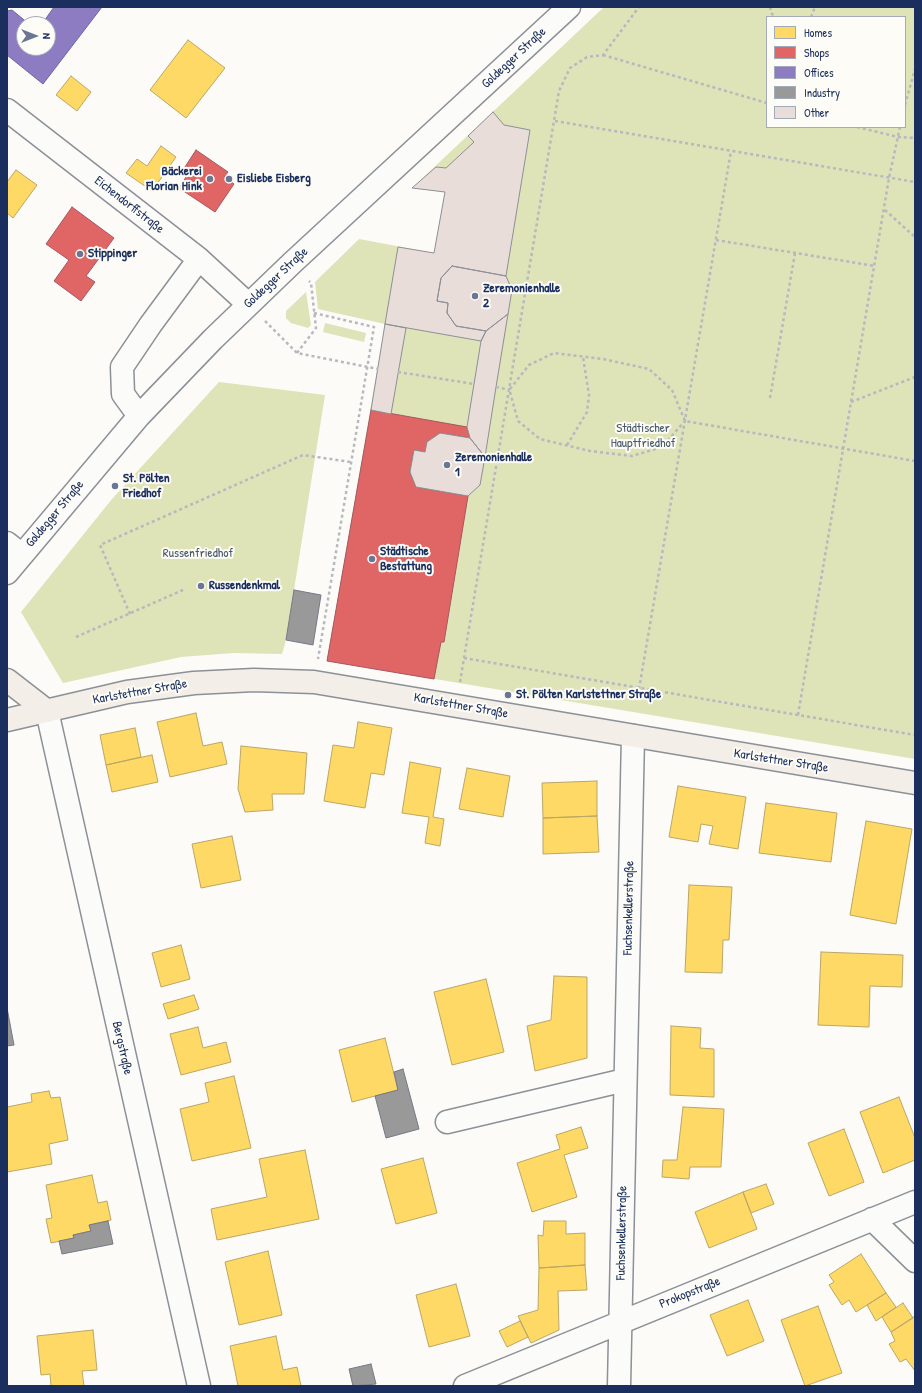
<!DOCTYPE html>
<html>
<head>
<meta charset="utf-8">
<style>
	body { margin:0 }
	#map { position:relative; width:922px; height:1393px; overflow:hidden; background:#fcfbf8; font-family:"Patrick Hand",sans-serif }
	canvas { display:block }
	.frame { position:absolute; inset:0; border:8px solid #1b2f5e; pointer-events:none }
	.legend { position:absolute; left:766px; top:16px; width:140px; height:112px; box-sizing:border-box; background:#fdfcf7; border:1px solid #a3aaba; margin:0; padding:5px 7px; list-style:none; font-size:12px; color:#1b2f5e }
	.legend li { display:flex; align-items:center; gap:8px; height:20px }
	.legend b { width:20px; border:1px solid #a3aaba }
	.north { position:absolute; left:16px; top:16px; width:40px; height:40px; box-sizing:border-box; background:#fdfcf7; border:1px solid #a3aaba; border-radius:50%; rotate:90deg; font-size:11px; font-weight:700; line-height:16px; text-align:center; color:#1b2f5e }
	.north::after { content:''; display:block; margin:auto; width:14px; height:18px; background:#6a7694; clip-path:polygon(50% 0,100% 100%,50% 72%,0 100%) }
</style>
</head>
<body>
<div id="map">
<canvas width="922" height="1393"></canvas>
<div class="frame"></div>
<ul class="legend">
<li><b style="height:11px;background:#ffd966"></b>Homes</li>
<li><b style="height:11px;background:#e06666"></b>Shops</li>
<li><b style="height:11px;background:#8e7cc3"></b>Offices</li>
<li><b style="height:11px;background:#999"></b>Industry</li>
<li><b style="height:11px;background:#e9ddda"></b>Other</li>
</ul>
<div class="north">N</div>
</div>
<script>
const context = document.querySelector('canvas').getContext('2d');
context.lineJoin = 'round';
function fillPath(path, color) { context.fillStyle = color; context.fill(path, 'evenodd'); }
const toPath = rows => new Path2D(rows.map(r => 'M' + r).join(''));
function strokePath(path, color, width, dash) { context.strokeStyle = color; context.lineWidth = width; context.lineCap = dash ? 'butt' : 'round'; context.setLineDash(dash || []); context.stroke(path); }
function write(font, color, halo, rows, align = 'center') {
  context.font = font + ' "Patrick Hand",sans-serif'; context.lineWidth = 4; context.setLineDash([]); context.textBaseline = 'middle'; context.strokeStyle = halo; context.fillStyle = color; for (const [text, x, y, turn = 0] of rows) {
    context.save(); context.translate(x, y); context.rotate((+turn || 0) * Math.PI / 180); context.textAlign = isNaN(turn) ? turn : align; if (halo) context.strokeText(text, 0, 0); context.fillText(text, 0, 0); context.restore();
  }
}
fillPath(toPath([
	[604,7,915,7,915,759,327,661,385,324,318,309,315,282,359,239,434,253,445,192,412,188],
	[767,17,905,17,905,127,767,127],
	[306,292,311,325,308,328,291,323,286,318,286,311],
	[325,323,366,333,364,342,323,332],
	[219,382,325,395,286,640,282,654,234,653,181,657,63,683,21,612,112,499]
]), '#dee3b8');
const homes = toPath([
	[188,40,225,68,186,118,150,90,188,40],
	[71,76,91,92,77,111,56,95,71,76],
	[161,146,176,157,152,191,126,173,137,159,147,166,161,146],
	[16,170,37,185,13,218,7,213,7,182,16,170],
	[196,713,203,746,222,742,227,764,170,777,157,722,196,713],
	[358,722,392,728,384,775,371,773,365,808,324,801,333,745,354,748,358,722],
	[135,728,141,757,106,765,100,735,135,728],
	[241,746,307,753,304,794,272,794,273,810,245,812,238,789,241,746],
	[152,755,158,782,112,792,106,765,152,755],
	[410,762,441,768,433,817,444,819,440,846,425,843,429,817,402,813,410,762],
	[467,768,510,776,503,817,459,809,467,768],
	[597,781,597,816,543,818,542,783,597,781],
	[678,786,746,797,738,849,709,844,713,826,701,824,698,842,669,837,678,786],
	[766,803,837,813,831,862,759,853,766,803],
	[597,816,599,852,543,854,543,818,597,816],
	[866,821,912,829,896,924,850,915,866,821],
	[232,836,241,880,201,888,192,844,232,836],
	[689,885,732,887,729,940,723,940,722,973,685,972,689,885],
	[181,945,190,979,161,987,152,953,181,945],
	[821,952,903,955,902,987,870,986,869,1027,818,1025,821,952],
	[554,976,587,977,587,1058,535,1071,527,1026,551,1020,554,976],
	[486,979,504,1052,452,1065,434,992,486,979],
	[194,995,199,1009,168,1019,163,1004,194,995],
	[671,1026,701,1028,700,1048,714,1049,714,1097,670,1095,671,1026],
	[198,1027,203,1048,226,1042,231,1062,181,1075,170,1034,198,1027],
	[385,1038,398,1090,352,1102,339,1050,385,1038],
	[234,1076,251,1148,192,1161,180,1109,209,1102,205,1083,234,1076],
	[49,1091,51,1098,60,1097,68,1140,49,1144,52,1164,7,1172,7,1107,32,1102,31,1094,49,1091],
	[899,1097,915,1138,915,1160,883,1173,860,1112,899,1097],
	[683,1107,724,1109,721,1167,690,1167,689,1179,662,1177,663,1160,677,1160,683,1107],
	[581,1127,588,1148,564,1155,577,1197,532,1212,517,1163,560,1149,556,1135,581,1127],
	[844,1129,864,1182,829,1196,808,1143,844,1129],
	[305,1150,319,1219,217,1240,211,1209,267,1197,259,1159,305,1150],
	[423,1158,437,1213,396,1224,381,1169,423,1158],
	[92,1175,98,1203,107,1201,111,1220,89,1225,91,1231,73,1235,74,1238,51,1243,46,1219,52,1218,46,1185,92,1175],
	[766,1184,774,1204,751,1213,743,1192,766,1184],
	[743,1192,757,1229,709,1248,695,1212,743,1192],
	[544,1221,566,1221,566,1234,585,1233,585,1265,539,1268,538,1235,543,1236,544,1221],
	[268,1251,282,1315,239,1325,225,1262,268,1251],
	[861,1254,886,1293,856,1312,849,1300,842,1305,829,1285,834,1282,829,1275,861,1254],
	[585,1265,587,1290,558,1291,559,1330,531,1343,518,1316,538,1310,539,1268,585,1265],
	[456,1284,470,1336,429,1347,416,1295,456,1284],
	[886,1293,896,1307,876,1321,867,1305,886,1293],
	[748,1300,764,1341,727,1356,710,1315,748,1300],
	[903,1303,913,1318,891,1332,882,1317,903,1303],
	[818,1306,842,1373,805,1386,781,1320,818,1306],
	[915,1316,915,1371,906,1359,900,1362,889,1344,895,1341,891,1332,915,1316],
	[520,1321,528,1337,507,1347,499,1331,520,1321],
	[93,1330,97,1370,82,1371,84,1386,51,1386,50,1374,41,1375,37,1336,93,1330],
	[276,1336,283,1370,297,1367,301,1386,238,1386,230,1346,276,1336]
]);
fillPath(homes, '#ffd966');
strokePath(homes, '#bba664', 1);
const shops = toPath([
	[196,150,228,172,224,177,234,184,215,212,179,188,188,174,183,170,196,150],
	[72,207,114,238,86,276,95,282,81,301,54,281,69,260,46,244,72,207],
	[371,410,467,427,470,438,440,433,427,442,425,452,414,450,410,472,416,487,468,496,444,642,441,642,434,679,327,661,371,410]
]);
fillPath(shops, '#e06666');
strokePath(shops, '#a55664', 1);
const offices = toPath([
	[54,7,102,7,43,84,7,55,7,11,12,10,29,24,24,24,24,48,48,48,48,24,42,24,54,7]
]);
fillPath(offices, '#8e7cc3');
strokePath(offices, '#6c65a5', 1);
const industry = toPath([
	[294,590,321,595,313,645,286,640,294,590],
	[7,1008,14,1045,7,1046,7,1008],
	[403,1069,419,1129,386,1138,375,1096,398,1090,394,1072,403,1069],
	[108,1221,113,1244,62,1254,59,1241,74,1238,73,1235,91,1231,89,1225,108,1221],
	[371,1364,376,1384,353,1386,349,1369,371,1364]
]);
fillPath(industry, '#999');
strokePath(industry, '#737987', 1);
const building = toPath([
	[493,112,504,125,530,130,506,276,452,266,441,278,437,301,448,303,447,313,456,326,486,331,481,341,385,324,398,247,434,253,445,192,412,188,436,167,446,168,474,142,468,136,493,112],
	[452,266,506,276,512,290,508,314,486,331,456,326,447,313,448,303,437,301,441,278,452,266],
	[508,314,496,387,485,457,470,438,467,427,481,341,486,331,508,314],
	[385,324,406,328,391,414,371,410,385,324],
	[440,433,470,438,485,457,480,485,468,496,416,487,410,472,414,450,425,452,427,442,440,433]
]);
fillPath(building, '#e9ddda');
strokePath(building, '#8c9097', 1);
const minor = toPath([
	[7,110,199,259,248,304],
	[139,416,123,394,122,367,151,324,199,259],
	[7,543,22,555],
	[7,573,139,416,213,339,292,263,569,7],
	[47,711,199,1386],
	[447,1122,625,1080],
	[872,1219,915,1261],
	[465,1386,915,1202],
	[619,1386,633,736]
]);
const major = toPath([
	[7,680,47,711],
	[7,720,127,692,194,683,254,680,314,682,915,783]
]);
strokePath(minor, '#8c9097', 25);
strokePath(major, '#8c9097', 25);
strokePath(toPath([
	[770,7,772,14,776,17],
	[811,17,815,7],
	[603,55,767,103],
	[905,105,915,69],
	[555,121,915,182],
	[857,127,898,137,915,138],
	[885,210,915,237],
	[716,240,875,266],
	[314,313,374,327,318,659],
	[265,321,297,353,378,369],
	[297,353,316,328,311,283,309,281],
	[398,372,474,384],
	[496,387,510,390],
	[510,389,529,365,554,353,603,359,649,369,672,390,685,421,915,461],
	[510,392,518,421,540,439,590,451,632,456,662,447,684,422],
	[770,398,795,253],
	[851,402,915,377],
	[567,445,587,412,589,395,583,357],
	[130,614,100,545,303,455,351,462],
	[76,637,183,590],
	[464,658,915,735],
	[460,682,559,91,570,68,587,57,603,55,639,7],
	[639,689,731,151],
	[798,715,889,178,900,127]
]), '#b6b9bd', 2.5, [3, 3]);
strokePath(minor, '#fbfbf9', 22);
strokePath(major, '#f3eee7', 22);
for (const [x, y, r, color] of [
	[210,179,4,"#6a7694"],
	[229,179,4,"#6a7694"],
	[80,254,4,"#6a7694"],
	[475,296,4,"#6a7694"],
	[447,465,4,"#6a7694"],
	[115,486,4,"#6a7694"],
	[372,559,4,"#6a7694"],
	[201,586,4,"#6a7694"],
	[508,695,4,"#6a7694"]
]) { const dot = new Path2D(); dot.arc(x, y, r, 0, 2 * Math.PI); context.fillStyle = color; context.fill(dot); strokePath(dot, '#fdfcf7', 1.5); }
write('13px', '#1b2f5e', '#fdfcf7', [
	["Goldegger Straße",514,58,-43],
	["Eichendorffstraße",129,205,38],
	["Goldegger Straße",276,278,-43],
	["Goldegger Straße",55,514,-50],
	["Karlstettner Straße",140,692,-10],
	["Karlstettner Straße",461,706,10],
	["Karlstettner Straße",781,761,9],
	["Fuchsenkellerstraße",629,908,-89],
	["Bergstraße",122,1048,77],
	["Fuchsenkellerstraße",622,1233,-89],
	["Prokopstraße",690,1293,-22]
]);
write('bold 13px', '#1b2f5e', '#fdfcf7', [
	["Bäckerei",202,172,"right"],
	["Florian Hink",202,187,"right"],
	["Eisliebe Eisberg",237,179],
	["Stippinger",88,254],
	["Zeremonienhalle",483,289],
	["2",483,304],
	["Zeremonienhalle",455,458],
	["1",455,473],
	["St. Pölten",123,479],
	["Friedhof",123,494],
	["Städtische",380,552],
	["Bestattung",380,567],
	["Russendenkmal",209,586],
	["St. Pölten Karlstettner Straße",516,695]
], 'left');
write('13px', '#465767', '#fdfcf7', [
	["Städtischer",643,429],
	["Hauptfriedhof",643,444],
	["Russenfriedhof",198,554]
]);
</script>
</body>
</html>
